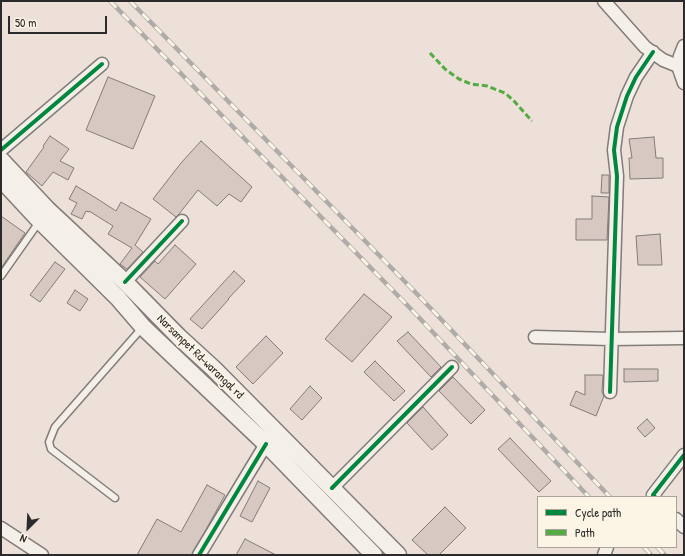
<!DOCTYPE html>
<html>
<head>
<meta charset="utf-8">
<style>
	body { margin:0 }
	#map { position:relative; width:685px; height:556px; overflow:hidden; background:#ede0d8; font-family:"Patrick Hand",sans-serif }
	canvas { display:block }
	.frame { position:absolute; inset:0; border:2px solid #2b2b2b; pointer-events:none }
	.legend { position:absolute; left:537px; top:496px; width:140px; height:52px; box-sizing:border-box; background:#fcf5e5; border:1px solid #a8a49b; margin:0; padding:5px 7px; list-style:none; font-size:12px; color:#2b2b2b }
	.legend li { display:flex; align-items:center; gap:8px; height:20px }
	.legend b { width:20px; border:1px solid #a8a49b }
	.north { position:absolute; left:8px; top:508px; width:40px; height:40px; -webkit-text-stroke:3px #fcf5e5; paint-order:stroke; rotate:204deg; font-size:11px; font-weight:700; line-height:16px; text-align:center; color:#2b2b2b }
	.north::after { content:''; display:block; margin:auto; width:14px; height:18px; background:#2b2b2b; clip-path:polygon(50% 0,100% 100%,50% 72%,0 100%) }
	.scale { position:absolute; left:8px; top:16px; width:99px; height:18px; box-sizing:border-box; border:2px solid #2b2b2b; border-top:0; padding-left:5px; font-size:12px; line-height:14px; white-space:nowrap; color:#2b2b2b; -webkit-text-stroke:3px #fcf5e5; paint-order:stroke }
</style>
</head>
<body>
<div id="map">
<canvas width="685" height="556"></canvas>
<div class="frame"></div>
<ul class="legend">
<li><b style="height:5px;background:#00873e"></b>Cycle path</li>
<li><b style="height:5px;background:#54ab44"></b>Path</li>
</ul>
<div class="north">N</div>
<div class="scale">50 m</div>
</div>
<script>
const context = document.querySelector('canvas').getContext('2d');
context.lineJoin = 'round';
function fillPath(path, color) { context.fillStyle = color; context.fill(path, 'evenodd'); }
const toPath = rows => new Path2D(rows.map(r => 'M' + r).join(''));
function strokePath(path, color, width, dash) { context.strokeStyle = color; context.lineWidth = width; context.lineCap = dash ? 'butt' : 'round'; context.setLineDash(dash || []); context.stroke(path); }
function write(font, color, halo, rows, align = 'center') {
  context.font = font + ' "Patrick Hand",sans-serif'; context.lineWidth = 3.5; context.setLineDash([]); context.textBaseline = 'middle'; context.strokeStyle = halo; context.fillStyle = color; for (const [text, x, y, turn = 0] of rows) {
    context.save(); context.translate(x, y); context.rotate((+turn || 0) * Math.PI / 180); context.textAlign = isNaN(turn) ? turn : align; if (halo) context.strokeText(text, 0, 0); context.fillText(text, 0, 0); context.restore();
  }
}
const building = toPath([
	[108,77,155,96,133,149,86,130,108,77],
	[50,136,69,149,60,161,74,168,68,180,53,172,42,186,26,172,44,147,43,146,50,136],
	[654,137,656,158,663,158,663,178,630,179,629,158,632,158,629,139,654,137],
	[201,141,252,187,241,202,229,194,217,206,198,190,179,214,176,217,153,199,181,163,201,141],
	[602,175,609,175,609,193,601,193,602,175],
	[76,186,96,198,116,211,121,202,151,219,135,245,143,252,127,269,120,264,132,248,108,234,113,226,89,211,89,212,86,211,82,219,71,214,77,203,69,199,76,186],
	[592,196,609,197,607,240,576,240,576,219,592,219,592,196],
	[1,216,25,233,1,268,1,216],
	[660,234,662,265,638,265,636,236,660,234],
	[175,245,196,264,165,299,140,277,155,261,158,264,175,245],
	[55,262,65,269,40,302,30,295,55,262],
	[234,271,245,281,228,299,229,299,202,329,190,319,234,271],
	[75,290,88,299,80,311,67,303,75,290],
	[364,294,392,317,352,362,325,339,364,294],
	[408,332,441,367,431,377,397,341,408,332],
	[266,336,283,353,253,384,236,367,266,336],
	[375,361,405,391,394,401,364,372,375,361],
	[624,369,658,369,658,381,624,382,624,369],
	[585,375,603,375,602,392,604,396,596,416,570,405,576,391,585,395,585,375],
	[453,377,485,410,471,424,439,391,453,377],
	[310,386,322,398,302,420,290,409,310,386],
	[423,407,448,435,432,450,407,423,423,407],
	[647,419,655,428,645,437,637,428,647,419],
	[510,438,551,481,539,492,498,449,510,438],
	[258,481,270,488,252,522,240,516,258,481],
	[207,485,225,495,192,555,137,555,157,519,181,532,207,485],
	[445,507,466,528,439,555,428,555,412,540,445,507],
	[245,539,276,555,236,555,245,539]
]);
fillPath(building, '#d8c8c2');
strokePath(building, '#827c79', 1);
const lane = toPath([
	[1,276,39,222],
	[115,498,51,449,49,442,55,427,142,328]
]);
const street = toPath([
	[604,1,645,47,663,60,678,66,684,83],
	[678,66,680,56,684,46],
	[1,150,102,64],
	[125,282,182,221],
	[535,337,611,339,684,338],
	[610,392,617,176,614,150,617,127,627,96,636,77,653,52],
	[332,488,452,367],
	[655,497,653,495,684,455],
	[676,519,684,527],
	[1,528,42,555],
	[199,555,266,444],
	[604,555,607,547]
]);
const secondary = toPath([
	[1,160,47,209,125,282,179,337,214,369,398,555],
	[1,179,40,221,118,298,143,327,266,444,374,555]
]);
strokePath(lane, '#827c79', 9);
strokePath(street, '#827c79', 15);
strokePath(secondary, '#827c79', 19);
strokePath(lane, '#f4efe9', 6);
strokePath(street, '#f4efe9', 12);
strokePath(secondary, '#f4efe9', 16);
const rail = toPath([
	[110,1,409,307,589,497],
	[130,1,418,295,610,497],
	[644,547,651,555],
	[657,547,665,555]
]);
strokePath(rail, '#afaba8', 4.5);
strokePath(rail, '#fcf5e5', 3, [9]);
strokePath(toPath([
	[430,53,445,69,459,79,471,84,487,86,505,93,514,101,532,121]
]), '#54ab44', 3, [6, 3]);
strokePath(toPath([
	[1,150,102,64],
	[125,282,182,221],
	[610,392,617,176,614,150,617,127,627,96,636,77,653,52],
	[332,488,452,367],
	[655,497,653,495,684,455],
	[199,555,266,444]
]), '#00873e', 4);
write('12px', '#2b2b2b', '#fcf5e5', [
	["Narsampet Rd-warangal rd",200,357,44]
]);
</script>
</body>
</html>
